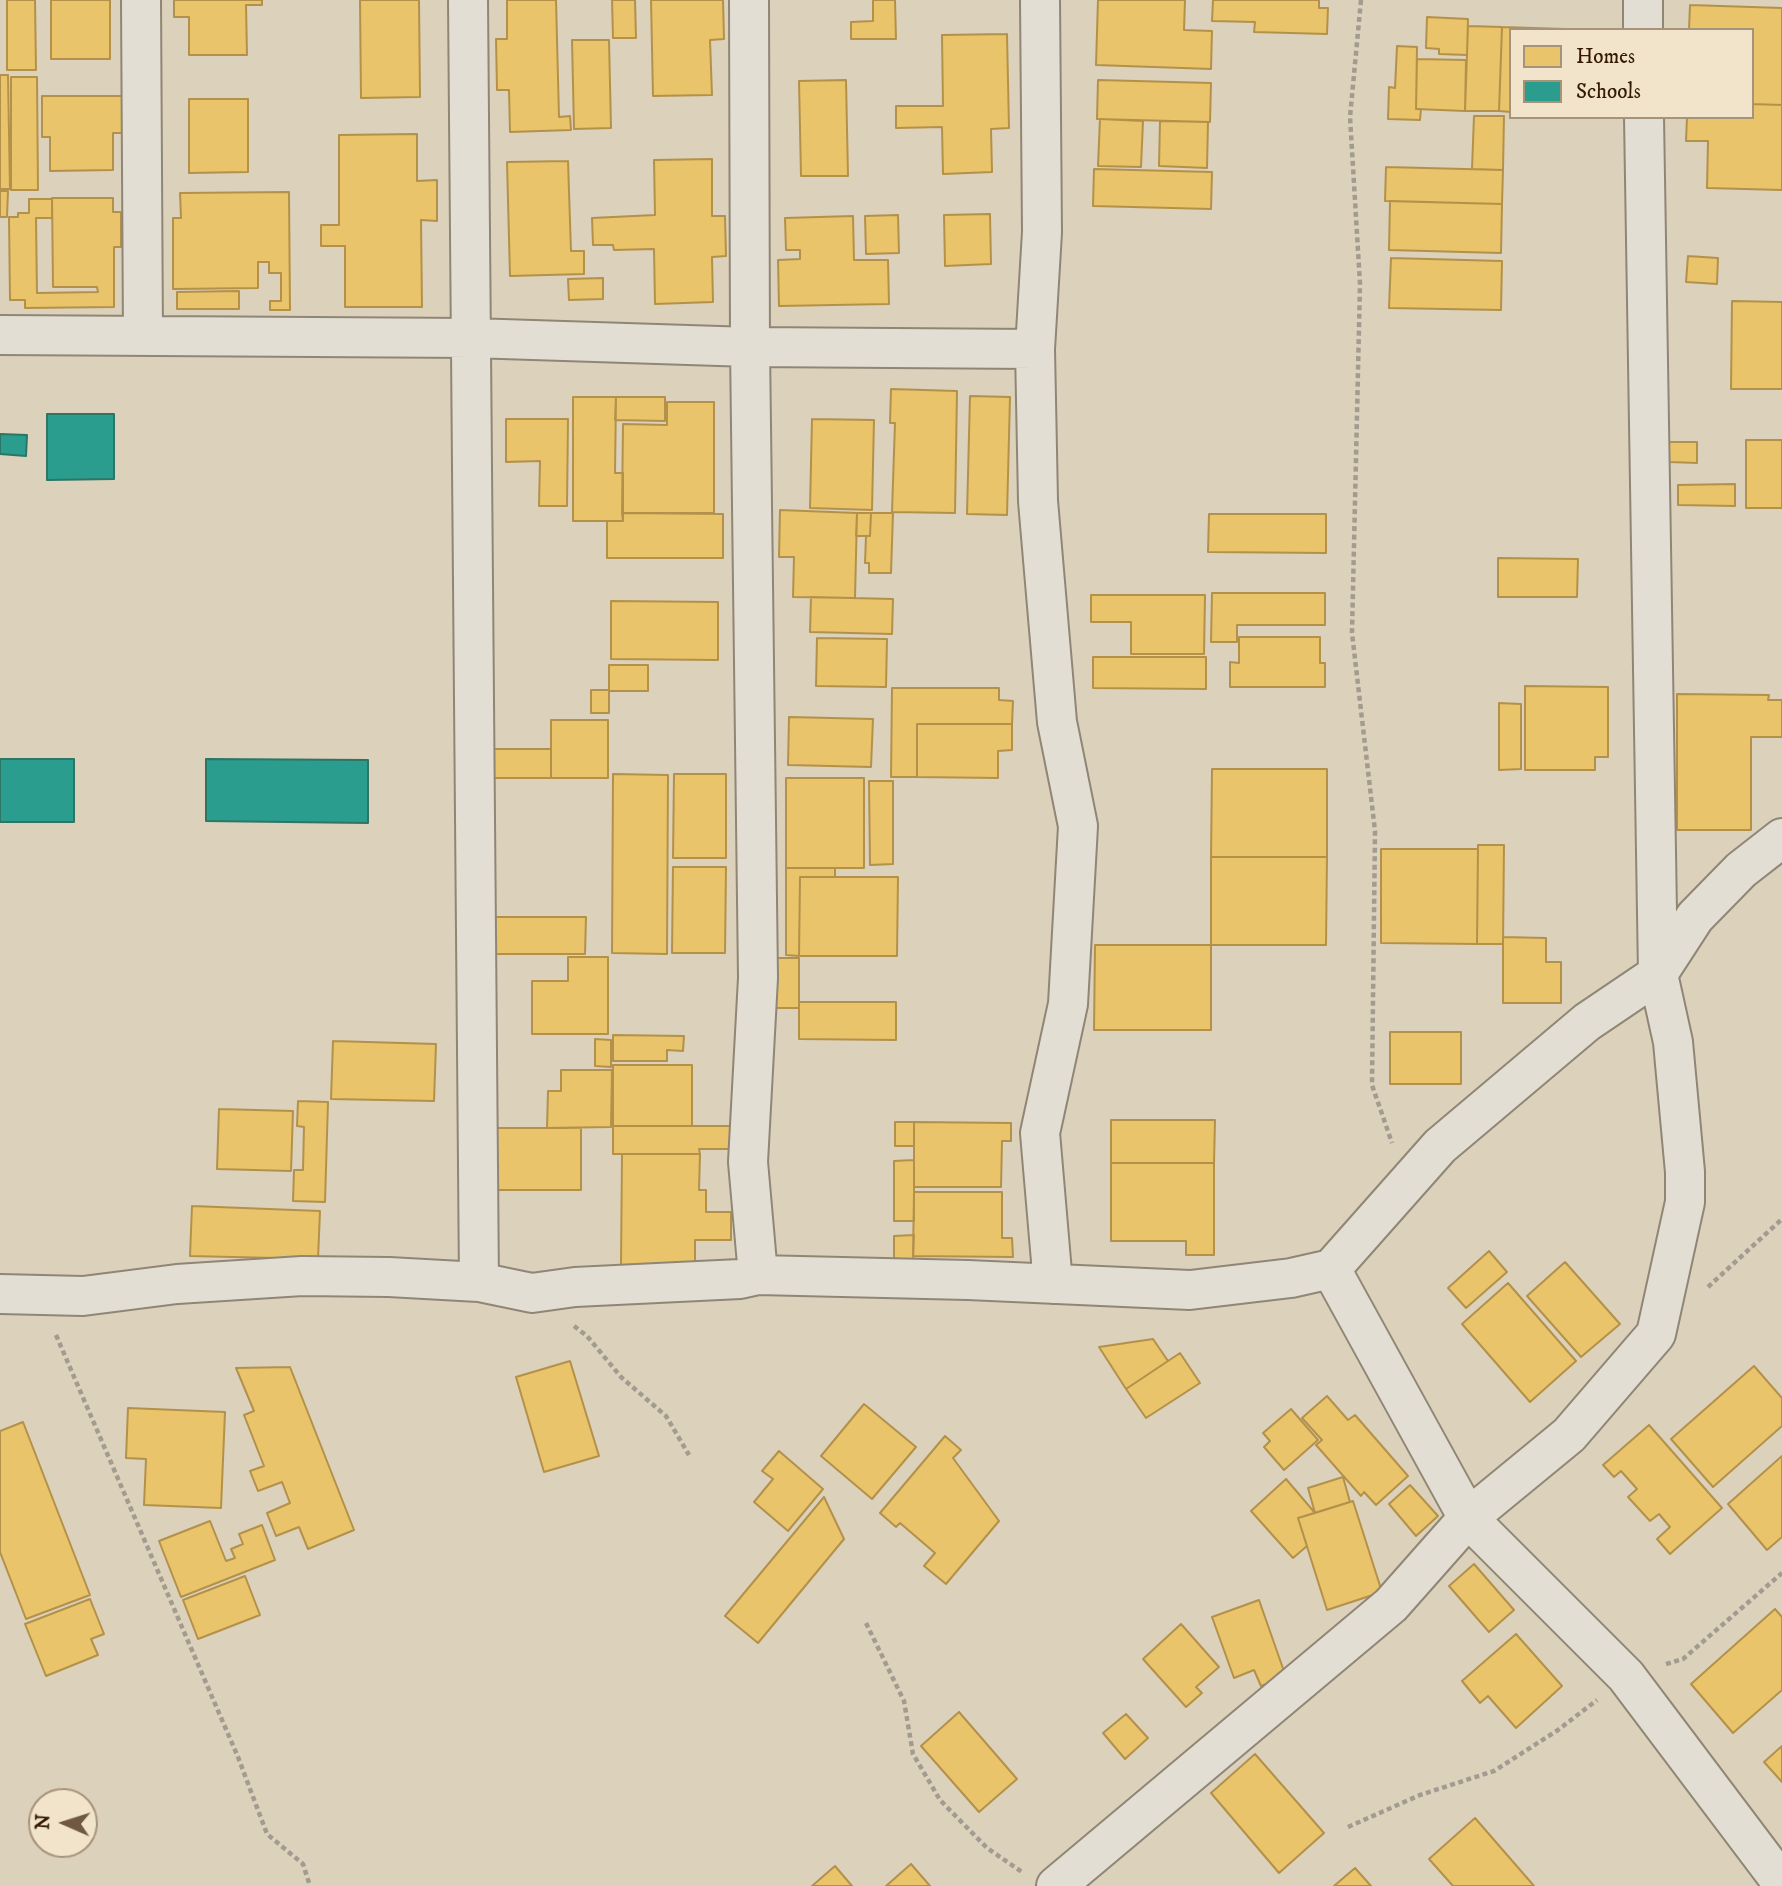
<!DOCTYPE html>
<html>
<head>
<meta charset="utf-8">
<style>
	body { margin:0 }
	#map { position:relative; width:1782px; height:1886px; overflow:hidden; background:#dcd1ba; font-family:"IM FELL DW Pica",serif }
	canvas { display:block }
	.legend { position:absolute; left:1509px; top:28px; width:245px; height:91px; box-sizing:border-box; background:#f1e4ca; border:2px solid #a6937a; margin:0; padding:9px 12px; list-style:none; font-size:21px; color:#351903 }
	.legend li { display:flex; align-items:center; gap:14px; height:35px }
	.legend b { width:35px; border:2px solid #a6937a }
	.north { position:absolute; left:28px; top:1788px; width:70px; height:70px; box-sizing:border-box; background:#f1e4ca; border:2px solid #a6937a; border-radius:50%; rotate:273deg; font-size:19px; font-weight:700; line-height:28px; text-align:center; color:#351903 }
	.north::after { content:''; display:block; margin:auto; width:24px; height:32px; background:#6f5943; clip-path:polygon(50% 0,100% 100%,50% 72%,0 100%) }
</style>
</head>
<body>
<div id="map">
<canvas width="1782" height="1886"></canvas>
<ul class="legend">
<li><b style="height:19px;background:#e9c46a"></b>Homes</li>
<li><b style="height:19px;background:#2a9d8f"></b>Schools</li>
</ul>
<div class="north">N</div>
</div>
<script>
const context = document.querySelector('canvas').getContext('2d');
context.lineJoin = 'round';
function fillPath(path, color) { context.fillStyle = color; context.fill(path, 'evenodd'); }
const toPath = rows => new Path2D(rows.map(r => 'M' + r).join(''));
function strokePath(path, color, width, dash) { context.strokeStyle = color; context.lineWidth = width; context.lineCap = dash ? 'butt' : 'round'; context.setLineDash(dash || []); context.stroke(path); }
const homes = toPath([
	[7,0,35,0,36,70,7,70,7,0],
	[51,0,110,0,110,59,51,59,51,0],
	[174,0,262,0,262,5,246,5,247,55,189,55,189,17,174,17,174,0],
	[360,0,419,0,420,97,361,98,360,0],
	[507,0,556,0,559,117,570,116,571,130,510,132,509,90,497,90,496,39,507,39,507,0],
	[612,0,635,0,636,38,613,38,612,0],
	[651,0,723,0,724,39,710,40,712,95,653,96,651,0],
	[873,0,895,0,896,39,851,39,851,22,873,21,873,0],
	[1098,0,1185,0,1184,30,1212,31,1211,69,1096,65,1098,0],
	[1213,0,1319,0,1319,8,1328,8,1327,34,1254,32,1255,22,1212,21,1213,0],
	[1690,5,1782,8,1782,105,1752,104,1752,30,1689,30,1690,5],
	[1427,17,1468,19,1467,55,1439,54,1439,49,1426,48,1427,17],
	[1468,26,1502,27,1499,111,1465,111,1468,26],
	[1502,27,1596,30,1511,30,1511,112,1499,111,1502,27],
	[1007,34,1009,128,991,129,992,172,943,174,942,127,896,128,896,106,943,106,942,35,1007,34],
	[572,40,609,40,611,128,574,129,572,40],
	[1397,46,1417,47,1416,109,1421,109,1420,120,1388,119,1389,87,1395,88,1397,46],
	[1417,59,1466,60,1465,111,1416,109,1417,59],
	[0,75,8,75,10,189,0,189,0,75],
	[11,77,37,77,38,190,11,190,11,77],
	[846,80,848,176,801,176,799,81,846,80],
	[1098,80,1211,83,1210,122,1097,119,1098,80],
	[42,96,122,96,122,133,113,133,113,170,50,171,50,137,42,137,42,96],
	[189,99,248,99,248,172,189,173,189,99],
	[1752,104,1782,105,1782,190,1707,188,1708,141,1686,141,1687,117,1752,117,1752,104],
	[1474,116,1504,116,1503,170,1472,169,1474,116],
	[1100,119,1143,121,1141,167,1098,166,1100,119],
	[1160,121,1208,122,1207,168,1159,166,1160,121],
	[417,134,417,181,437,180,437,221,421,220,422,307,345,307,345,246,321,246,321,225,339,225,339,135,417,134],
	[712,159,712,216,725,216,726,256,712,257,713,302,655,304,654,249,614,250,613,245,593,245,592,218,655,215,654,160,712,159],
	[568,161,571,251,584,251,584,274,510,276,507,162,568,161],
	[1386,167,1503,170,1502,204,1385,201,1386,167],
	[1094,169,1212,172,1211,209,1093,206,1094,169],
	[0,191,8,191,7,217,0,217,0,191],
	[289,192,290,310,270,310,270,301,281,301,281,273,269,273,269,262,258,262,258,288,173,289,173,218,181,218,180,193,289,192],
	[52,198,113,198,113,212,121,212,121,247,114,247,114,307,25,308,25,300,10,300,9,217,18,217,18,213,29,213,29,199,52,199,52,218,36,218,37,293,98,292,97,287,53,287,52,198],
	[1390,201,1502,204,1501,253,1389,250,1390,201],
	[990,214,991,264,945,266,944,215,990,214],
	[898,215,899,253,866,254,865,216,898,215],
	[853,216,854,260,888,260,889,304,779,306,778,260,800,259,800,250,786,250,785,218,853,216],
	[1688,256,1718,258,1717,284,1686,282,1688,256],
	[1391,258,1502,261,1501,310,1389,308,1391,258],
	[603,278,603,299,569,300,568,279,603,278],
	[239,291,239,309,177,309,177,292,239,291],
	[1732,301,1782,302,1782,389,1731,389,1732,301],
	[891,389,957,391,955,513,892,512,895,423,890,423,891,389],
	[970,396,1010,397,1007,515,967,514,970,396],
	[573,397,616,397,615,473,623,473,623,521,573,521,573,397],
	[616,397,665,397,665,421,615,420,616,397],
	[667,402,714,402,714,513,622,513,623,424,667,425,667,402],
	[506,419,568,419,567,506,539,506,540,461,506,462,506,419],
	[812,419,874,420,872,510,810,508,812,419],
	[1746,440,1782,440,1782,508,1746,508,1746,440],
	[1668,442,1697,442,1697,463,1669,462,1668,442],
	[1735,484,1735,506,1678,505,1678,485,1735,484],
	[780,510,857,513,855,598,793,597,794,557,779,557,780,510],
	[622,513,723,514,723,558,607,558,607,521,623,521,622,513],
	[857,513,871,513,870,536,856,536,857,513],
	[871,513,893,513,891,573,869,573,869,563,865,563,866,536,870,536,871,513],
	[1209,514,1326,514,1326,553,1208,552,1209,514],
	[1498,558,1578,559,1577,597,1498,597,1498,558],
	[1212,593,1325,593,1325,625,1237,625,1237,642,1211,642,1212,593],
	[1091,595,1205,595,1204,654,1131,654,1131,622,1091,622,1091,595],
	[811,597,893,599,892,634,810,632,811,597],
	[611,601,718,602,718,660,611,659,611,601],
	[1239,637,1320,637,1320,663,1325,663,1325,687,1230,687,1230,662,1239,663,1239,637],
	[817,638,887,639,886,687,816,686,817,638],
	[1093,657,1206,657,1206,689,1093,688,1093,657],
	[609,665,648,665,648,691,609,691,609,665],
	[1525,686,1608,687,1608,757,1595,757,1595,770,1525,770,1525,686],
	[892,688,999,688,999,700,1013,701,1012,724,917,724,917,777,891,777,892,688],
	[591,690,609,690,609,713,591,713,591,690],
	[1677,694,1769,695,1768,700,1782,700,1782,737,1751,737,1751,830,1677,830,1677,694],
	[1499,703,1521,704,1521,769,1499,770,1499,703],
	[789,717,873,719,871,767,788,765,789,717],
	[551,720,608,720,608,778,551,778,551,720],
	[917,724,1012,724,1012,750,998,751,998,778,917,777,917,724],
	[490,749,551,749,551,778,490,778,490,749],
	[1212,769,1327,769,1327,857,1211,857,1212,769],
	[613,774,668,775,667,954,612,953,613,774],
	[674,774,726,774,726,858,673,858,674,774],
	[786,778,864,778,864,868,786,868,786,778],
	[869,781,893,781,893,864,870,865,869,781],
	[1478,845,1504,845,1503,944,1477,944,1478,845],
	[1381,849,1478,849,1477,944,1381,943,1381,849],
	[1211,857,1327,857,1326,945,1211,945,1211,857],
	[673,867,726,867,725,953,672,953,673,867],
	[786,868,835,868,835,877,800,877,799,956,786,955,786,868],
	[800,877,898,877,897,956,799,956,800,877],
	[493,917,586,917,585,954,493,954,493,917],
	[1503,937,1546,938,1546,962,1561,962,1561,1003,1503,1003,1503,937],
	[1095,945,1211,945,1211,1030,1094,1030,1095,945],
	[568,957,608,957,608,1034,532,1034,532,981,568,981,568,957],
	[776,958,799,958,799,1008,775,1008,776,958],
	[799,1002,896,1002,896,1040,799,1039,799,1002],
	[1390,1032,1461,1032,1461,1084,1390,1084,1390,1032],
	[613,1035,684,1036,683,1051,667,1050,667,1061,613,1061,613,1035],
	[595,1039,611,1040,611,1067,595,1066,595,1039],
	[333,1041,436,1044,434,1101,331,1099,333,1041],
	[613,1065,692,1065,692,1126,613,1126,613,1065],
	[561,1070,612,1070,611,1127,547,1128,548,1091,561,1091,561,1070],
	[298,1101,328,1102,325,1202,293,1201,294,1170,303,1170,304,1127,297,1126,298,1101],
	[219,1109,293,1111,291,1171,217,1169,219,1109],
	[1111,1120,1215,1120,1214,1163,1111,1163,1111,1120],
	[895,1122,914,1122,914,1146,895,1146,895,1122],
	[914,1122,1011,1123,1011,1141,1002,1141,1001,1187,914,1187,914,1122],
	[613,1126,735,1126,735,1149,699,1149,700,1154,613,1154,613,1126],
	[495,1128,581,1128,581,1190,495,1190,495,1128],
	[622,1154,700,1154,699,1190,706,1190,706,1212,731,1212,731,1240,695,1240,695,1265,621,1265,622,1154],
	[914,1160,914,1221,894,1221,894,1161,914,1160],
	[1111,1163,1214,1163,1214,1255,1186,1255,1186,1241,1111,1241,1111,1163],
	[914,1192,1002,1192,1002,1238,1012,1238,1013,1257,913,1256,914,1192],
	[192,1206,320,1211,318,1259,190,1256,192,1206],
	[914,1235,913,1262,894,1261,894,1236,914,1235],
	[1489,1251,1507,1272,1466,1308,1448,1288,1489,1251],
	[1565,1262,1620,1324,1581,1357,1527,1296,1565,1262],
	[1508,1283,1576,1361,1530,1402,1462,1324,1508,1283],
	[1153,1339,1168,1361,1126,1389,1099,1347,1153,1339],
	[1180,1353,1200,1383,1146,1418,1126,1389,1180,1353],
	[570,1361,599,1456,544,1472,516,1377,570,1361],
	[1754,1366,1782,1398,1782,1426,1713,1487,1671,1439,1754,1366],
	[290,1367,354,1530,308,1549,299,1527,276,1536,267,1513,290,1503,282,1482,258,1491,250,1471,264,1466,244,1415,254,1411,236,1368,290,1367],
	[1327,1396,1348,1420,1355,1415,1408,1476,1376,1505,1364,1492,1361,1496,1316,1445,1322,1440,1302,1418,1327,1396],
	[864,1404,916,1447,872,1499,821,1456,864,1404],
	[128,1408,225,1412,221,1508,144,1505,146,1459,126,1458,128,1408],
	[1291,1409,1318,1440,1284,1470,1264,1447,1270,1441,1263,1433,1291,1409],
	[23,1422,90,1595,26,1619,0,1552,0,1431,23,1422],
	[1649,1425,1722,1508,1670,1554,1657,1539,1670,1527,1659,1514,1650,1521,1628,1497,1637,1489,1621,1471,1614,1477,1603,1465,1649,1425],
	[945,1436,961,1450,953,1458,999,1521,946,1584,924,1566,935,1553,900,1523,896,1527,880,1513,945,1436],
	[779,1451,823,1489,788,1531,754,1502,773,1479,762,1471,779,1451],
	[1782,1456,1782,1537,1767,1550,1728,1504,1782,1456],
	[1343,1477,1350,1502,1315,1513,1308,1488,1343,1477],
	[1286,1479,1315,1513,1298,1518,1307,1546,1293,1558,1251,1511,1286,1479],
	[1410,1485,1438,1516,1416,1536,1389,1504,1410,1485],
	[824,1497,844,1539,758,1643,725,1616,824,1497],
	[1353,1501,1382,1592,1327,1610,1298,1518,1353,1501],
	[210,1521,226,1561,235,1558,231,1549,243,1544,239,1534,262,1525,275,1560,181,1597,159,1541,210,1521],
	[1474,1564,1514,1610,1489,1632,1449,1586,1474,1564],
	[245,1576,260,1615,198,1639,183,1600,245,1576],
	[90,1599,104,1634,91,1639,98,1655,46,1676,25,1624,90,1599],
	[1259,1600,1286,1677,1261,1686,1254,1670,1234,1678,1212,1617,1259,1600],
	[1775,1609,1782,1617,1782,1690,1733,1733,1691,1684,1775,1609],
	[1181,1624,1219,1667,1196,1687,1202,1693,1186,1707,1143,1659,1181,1624],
	[1516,1634,1562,1686,1516,1728,1488,1696,1480,1703,1462,1681,1516,1634],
	[959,1712,1017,1779,979,1812,921,1746,959,1712],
	[1126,1714,1148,1738,1125,1759,1103,1733,1126,1714],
	[1782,1746,1782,1782,1764,1762,1782,1746],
	[1255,1754,1324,1833,1279,1873,1211,1793,1255,1754],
	[1475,1818,1534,1886,1453,1886,1429,1859,1475,1818],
	[911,1864,930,1886,886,1886,911,1864],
	[835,1866,852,1886,812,1886,835,1866],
	[1355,1868,1371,1886,1334,1886,1355,1868]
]);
fillPath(homes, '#e9c46a');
strokePath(homes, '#b3914b', 2);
const schools = toPath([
	[47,414,114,414,114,479,47,480,47,414],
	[0,434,27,435,26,456,0,454,0,434],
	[0,759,74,759,74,822,0,822,0,759],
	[206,759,368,760,368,823,206,821,206,759]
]);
fillPath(schools, '#2a9d8f');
strokePath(schools, '#2d7565', 2);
const minor = toPath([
	[141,0,143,336],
	[468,0,479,1282],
	[749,0,750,347,758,978,748,1162,758,1275],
	[1040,0,1042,232,1035,349,1038,501,1057,722,1078,826,1068,1004,1040,1133,1053,1284],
	[1643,0,1643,30],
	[0,335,471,338,750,347,1035,349],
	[1331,1269,1468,1518,1626,1676,1782,1883],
	[0,1294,83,1296,177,1284,302,1276,389,1277,479,1282,532,1293,575,1287,740,1279,758,1275,968,1280,1190,1290,1291,1278,1331,1269,1440,1146,1587,1022,1658,974,1695,917,1741,870,1782,838],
	[1056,1886,1391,1605,1468,1518,1569,1435,1656,1334,1685,1202,1685,1172,1673,1042,1658,974,1644,117]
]);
strokePath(minor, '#908676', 42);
strokePath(toPath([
	[1361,0,1350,117,1360,284,1352,633,1375,831,1372,1085,1392,1143],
	[1708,1287,1782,1219],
	[574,1326,587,1336,621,1377,666,1416,689,1455],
	[56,1335,238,1757,267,1834,303,1864,310,1886],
	[866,1623,904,1701,913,1754,940,1800,987,1848,1022,1872],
	[1666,1664,1683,1659,1782,1573],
	[1348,1827,1420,1795,1494,1771,1558,1730,1597,1700]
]), '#a29b90', 4.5, [5, 3.5]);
strokePath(minor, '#e3ded3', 38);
</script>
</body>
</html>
